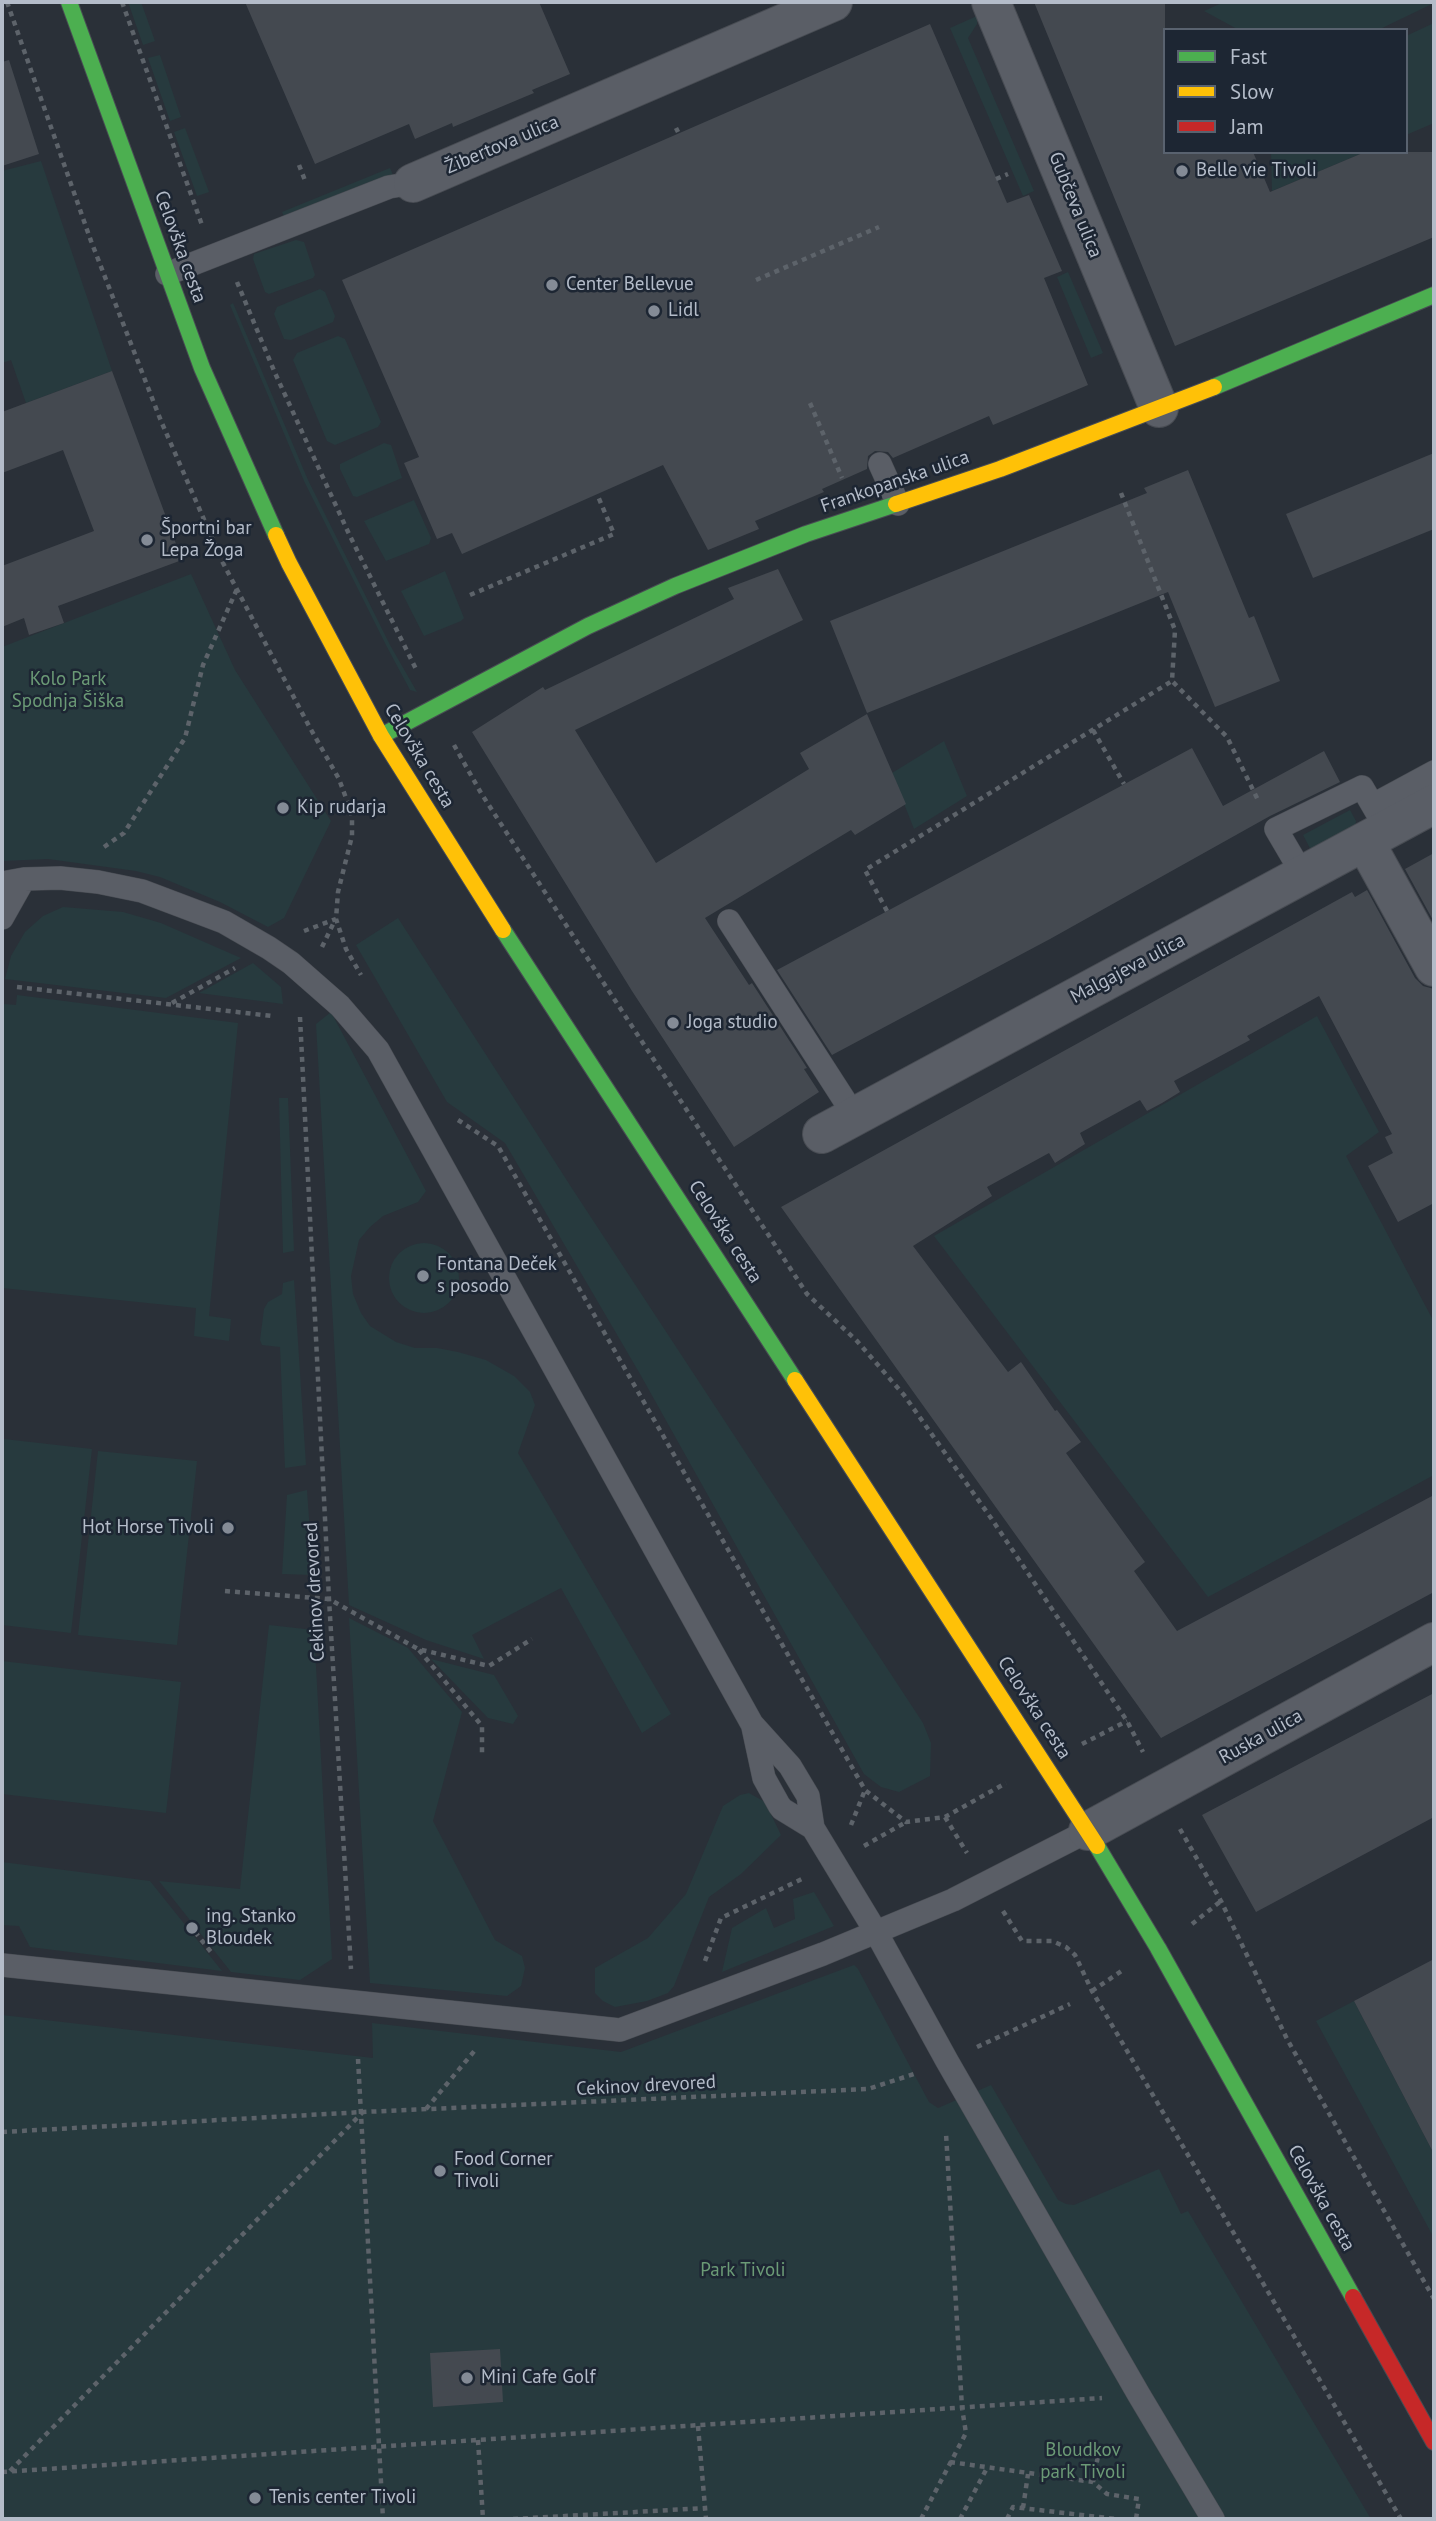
<!DOCTYPE html>
<html>
<head>
<meta charset="utf-8">
<style>
	body { margin:0 }
	#map { position:relative; width:1436px; height:2521px; overflow:hidden; background:#2a3038; font-family:"PT Sans",sans-serif }
	canvas { display:block }
	.frame { position:absolute; inset:0; border:4px solid #b4bcc9; pointer-events:none }
	.legend { position:absolute; left:1163px; top:28px; width:245px; height:126px; box-sizing:border-box; background:#1d2633; border:2px solid #59626f; margin:0; padding:9px 12px; list-style:none; font-size:21px; color:#b4bcc9 }
	.legend li { display:flex; align-items:center; gap:14px; height:35px }
	.legend b { width:35px; border:2px solid #59626f }
</style>
</head>
<body>
<div id="map">
<canvas width="1436" height="2521"></canvas>
<div class="frame"></div>
<ul class="legend">
<li><b style="height:9px;background:#4caf50"></b>Fast</li>
<li><b style="height:9px;background:#ffc107"></b>Slow</li>
<li><b style="height:9px;background:#c62828"></b>Jam</li>
</ul>
</div>
<script>
const context = document.querySelector('canvas').getContext('2d');
context.lineJoin = 'round';
function fillPath(path, color) { context.fillStyle = color; context.fill(path, 'evenodd'); }
const toPath = rows => new Path2D(rows.map(r => 'M' + r).join(''));
function strokePath(path, color, width, dash) { context.strokeStyle = color; context.lineWidth = width; context.lineCap = dash ? 'butt' : 'round'; context.setLineDash(dash || []); context.stroke(path); }
function write(font, color, halo, rows, align = 'center') {
  context.font = font + ' "PT Sans",sans-serif'; context.lineWidth = 5; context.setLineDash([]); context.textBaseline = 'middle'; context.strokeStyle = halo; context.fillStyle = color; for (const [text, x, y, turn = 0] of rows) {
    context.save(); context.translate(x, y); context.rotate((+turn || 0) * Math.PI / 180); context.textAlign = isNaN(turn) ? turn : align; if (halo) context.strokeText(text, 0, 0); context.fillText(text, 0, 0); context.restore();
  }
}
fillPath(toPath([
	[128,2,141,2,155,41,143,45],
	[1224,2,1434,2,1434,3,1378,30,1239,30,1204,11],
	[977,16,977,24,968,38,1034,191,1023,196,950,28],
	[1434,23,1434,123,1406,135,1406,36],
	[160,55,181,117,170,121,148,58],
	[185,128,209,192,197,196,174,132],
	[1271,152,1365,152,1272,191],
	[41,161,112,371,26,403,11,360,2,363,2,171],
	[390,168,393,175,285,219,282,212],
	[296,240,304,242,315,275,313,278,269,294,265,292,253,259,254,254],
	[1068,272,1103,353,1091,358,1057,277],
	[320,289,325,292,335,316,333,322,291,340,284,339,274,314,277,307],
	[233,303,308,480,390,645,417,692,410,690,387,647,304,481,230,305],
	[338,336,345,339,381,422,378,427,335,445,327,441,293,360,297,353],
	[384,443,391,445,402,478,357,497,353,496,340,469,340,464],
	[414,500,431,538,429,544,386,561,364,521],
	[445,571,464,618,461,621,424,636,401,591],
	[191,574,235,670,331,821,284,918,268,927,220,902,160,877,136,871,48,859,2,861,2,647],
	[944,741,967,796,914,829,892,773],
	[1350,810,1356,821,1354,831,1313,854,1303,835],
	[63,907,123,912,161,923,241,958,166,998,5,979,11,956,25,932,43,916],
	[398,918,575,1193,923,1723,931,1743,930,1776,899,1792,881,1787,864,1774,640,1374,505,1143,447,1102,356,945],
	[253,963,281,987,283,1004,199,993],
	[17,995,238,1023,209,1316,231,1319,229,1341,194,1336,196,1308,2,1288,2,1022,4,1004,16,1005],
	[331,1012,426,1191,418,1202,383,1216,370,1227,359,1240,351,1276,353,1294,361,1313,370,1326,396,1342,415,1348,437,1348,458,1352,486,1360,514,1376,530,1392,535,1405,518,1453,671,1714,642,1733,561,1588,472,1635,484,1659,426,1640,349,1605,316,1024],
	[1317,1016,1379,1132,1346,1156,1434,1322,1434,1475,1208,1597,934,1236],
	[279,1098,288,1098,294,1251,283,1253],
	'389 1278a35 35 0 1 1 70 0a35 35 0 1 1-70 0Z',
	[294,1280,306,1465,285,1468,280,1347,262,1345,260,1340,264,1309,268,1302,282,1294,283,1283],
	[4,1439,92,1449,71,1633,2,1625,2,1463],
	[98,1451,197,1461,177,1645,78,1635],
	[307,1490,313,1575,282,1574,287,1495],
	[349,1618,408,1648,462,1712,433,1821,495,1940,522,1956,525,1968,521,1986,507,1996,370,1983],
	[269,1625,314,1630,332,1959,300,1980,231,1972,159,1881,240,1889],
	[431,1659,494,1675,518,1716,513,1724,488,1718],
	[2,1661,181,1682,166,1813,2,1794],
	[749,1793,765,1802,781,1835,741,1874,709,1897,674,1986,668,1993,647,2001,615,2007,603,2001,595,1993,595,1968,648,1938,686,1894,723,1806,740,1795],
	[2,1862,150,1881,222,1971,30,1947,19,1926,2,1925],
	[814,1892,834,1926,722,1972,732,1928,766,1908,774,1928,795,1919,793,1899],
	[854,1965,858,1969,929,2102,938,2108,991,2085,1058,2200,1066,2204,1074,2205,1159,2169,1181,2214,1188,2211,1371,2519,2,2519,2,2015,373,2058,372,2023,621,2052],
	[1354,2001,1434,2154,1434,2238,1316,2021]
]), '#273a3e');
fillPath(toPath([
	[245,2,539,2,570,74,532,90,534,93,453,127,452,123,415,139,409,124,315,164],
	[1034,2,1165,2,1165,152,1253,152,1270,192,1365,152,1434,152,1434,237,1175,346],
	[930,24,1007,203,1029,195,1062,271,1044,278,1088,385,993,425,989,416,893,458,888,452,875,451,868,456,867,469,822,489,824,492,755,521,759,529,708,550,663,465,462,554,452,533,437,539,404,463,419,457,342,280],
	[9,60,39,154,2,166,2,62],
	[112,371,182,560,58,606,64,623,29,635,24,618,2,627,2,566,94,531,63,450,2,473,2,412],
	[1434,453,1434,529,1313,578,1286,514],
	[1188,470,1249,618,1254,616,1280,681,1215,707,1168,592,867,713,830,621,1147,493,1144,488],
	[778,569,803,620,575,730,656,863,809,769,800,753,867,714,906,804,855,835,851,830,705,918,749,985,752,983,807,1068,804,1069,819,1092,734,1147,632,991,472,732,543,687,545,690,734,599,728,588],
	[1192,748,1223,806,1324,751,1340,782,1270,816,1050,939,832,1055,777,970],
	[1434,853,1434,922,1405,869],
	[1367,890,1415,978,1423,986,1434,989,1434,1203,1398,1222,1368,1166,1393,1153,1385,1137,1392,1134,1319,996,1247,1036,1250,1040,1174,1081,1180,1092,1162,1103,1147,1111,1140,1100,1080,1133,1085,1144,1055,1163,1049,1153,987,1187,992,1196,913,1246,1008,1372,1021,1362,1055,1411,1057,1410,1081,1442,1066,1453,1145,1562,1134,1571,1177,1631,1434,1495,1434,1592,1161,1738,781,1207,1352,892,1355,897],
	[1434,1693,1434,1817,1256,1912,1202,1815],
	[1434,1959,1434,2154,1354,2001],
	[500,2349,503,2402,433,2407,430,2353]
]), '#444950');
const lane = toPath([
	[167,274,389,187,413,183],
	[880,464,898,504],
	[1373,805,1434,772],
	[1303,875,1276,829,1362,787,1387,830],
	[2,883,24,879,60,878,98,882,142,891,224,922,269,948,291,963,340,1006,378,1050,752,1724,790,1766,808,1796,813,1828,876,1932,947,2061,1139,2395,1213,2519],
	[2,918,24,879],
	[729,921,854,1115],
	[753,1727,764,1778,779,1805,782,1809,813,1828],
	[2,1965,620,2030,823,1954,953,1900,1088,1831]
]);
const street = toPath([
	[991,2,1159,408],
	[413,183,833,2],
	[1365,842,1434,967],
	[822,1134,1434,804],
	[1088,1831,1434,1642]
]);
const fast = toPath([
	[69,2,202,368,276,535],
	[1214,387,1434,295],
	[381,736,588,626,675,586,806,534,896,504],
	[503,930,795,1380],
	[1097,1846,1158,1948,1353,2297]
]);
const slow = toPath([
	[896,504,1000,469,1214,387],
	[276,535,289,563,381,736,503,930],
	[795,1380,1097,1846]
]);
const jam = toPath([
	[1353,2297,1434,2442]
]);
strokePath(lane, '#484c53', 24);
strokePath(street, '#484c53', 40);
strokePath(fast, '#484c53', 18);
strokePath(slow, '#484c53', 18);
strokePath(jam, '#484c53', 18);
strokePath(toPath([
	[7,2,91,241,161,421,223,563,309,726,339,779,346,798,352,816,352,836,338,892,336,919,346,949,361,975],
	[122,2,202,225],
	[676,128,678,132],
	[299,165,306,183],
	[996,179,1008,174],
	[756,280,879,227],
	[237,282,275,373,349,534,417,671],
	[810,403,842,478],
	[1121,493,1175,630,1172,681,1227,737,1259,802],
	[470,595,614,534,597,494],
	[1093,730,1124,784],
	[454,745,481,793,588,959,807,1294,857,1341,904,1395,991,1518,1127,1721,1143,1752],
	[104,847,124,833,185,738,203,665,237,589],
	[887,911,865,870,1172,681],
	[304,931,336,919],
	[322,947,335,920],
	[17,987,272,1016],
	[172,1003,235,968],
	[300,1017,329,1599,351,1969],
	[458,1120,498,1146,865,1790,906,1822,945,1817,1006,1783],
	[225,1591,329,1599,418,1649,489,1666,532,1639],
	[419,1650,482,1726,482,1756],
	[1082,1744,1127,1721],
	[945,1817,967,1853],
	[851,1825,865,1790],
	[1180,1829,1221,1901,1287,2039,1434,2299],
	[864,1846,906,1822],
	[1003,1911,1022,1941,1052,1941,1066,1947,1075,1955,1092,1991,1401,2519],
	[1192,1924,1221,1901],
	[195,1932,211,1952],
	[705,1961,721,1918,804,1878],
	[1092,1991,1123,1970],
	[977,2047,1070,2004],
	[358,2059,383,2519],
	[426,2109,476,2049],
	[2,2132,363,2112,868,2089,914,2074],
	[698,2426,706,2519],
	[478,2440,483,2519],
	[950,2462,1093,2482,1107,2494,1139,2499,1136,2519],
	[10,2471,362,2113],
	[2,2472,1102,2398],
	[1093,2482,1098,2456,1117,2450],
	[1023,2508,1028,2474],
	[513,2519,705,2508],
	[921,2519,966,2433,962,2408,946,2133],
	[960,2519,987,2468],
	[1007,2519,1013,2507,1116,2519]
]), '#5d636a', 4.5, [5, 5]);
strokePath(lane, '#5a5e66', 23);
strokePath(street, '#5a5e66', 38);
strokePath(fast, '#4caf50', 16);
strokePath(slow, '#ffc107', 16);
strokePath(jam, '#c62828', 16);
for (const [x, y, r, color] of [
	[1182,171,7,"#848b96"],
	[552,285,7,"#848b96"],
	[654,311,7,"#848b96"],
	[147,540,7,"#848b96"],
	[283,808,7,"#848b96"],
	[673,1023,7,"#848b96"],
	[423,1276,7,"#848b96"],
	[228,1528,7,"#848b96"],
	[192,1928,7,"#848b96"],
	[440,2171,7,"#848b96"],
	[467,2378,7,"#848b96"],
	[255,2498,7,"#848b96"]
]) { const dot = new Path2D(); dot.arc(x, y, r, 0, 2 * Math.PI); context.fillStyle = color; context.fill(dot); strokePath(dot, '#1d2633', 2.5); }
write('19px', '#b4bcc9', '#1d2633', [
	["Žibertova ulica",502,145,-23],
	["Gubčeva ulica",1075,205,68],
	["Celovška cesta",180,247,70],
	["Frankopanska ulica",895,482,-19],
	["Celovška cesta",419,756,59],
	["Malgajeva ulica",1128,969,-28],
	["Celovška cesta",725,1232,57],
	["Cekinov drevored",315,1592,-93],
	["Celovška cesta",1034,1708,57],
	["Ruska ulica",1261,1737,-29],
	["Cekinov drevored",646,2086,-3],
	["Celovška cesta",1321,2198,61]
]);
write('19px', '#b4bcc9', '#1d2633', [
	["Belle vie Tivoli",1196,171],
	["Center Bellevue",566,285],
	["Lidl",668,311],
	["Športni bar",161,529],
	["Lepa Žoga",161,551],
	["Kip rudarja",297,808],
	["Joga studio",687,1023],
	["Fontana Deček",437,1265],
	["s posodo",437,1287],
	["Hot Horse Tivoli",214,1528,"right"],
	["ing. Stanko",206,1917],
	["Bloudek",206,1939],
	["Food Corner",454,2160],
	["Tivoli",454,2182],
	["Mini Cafe Golf",481,2378],
	["Tenis center Tivoli",269,2498]
], 'left');
write('19px', '#6b9a76', '#1d2633', [
	["Kolo Park",68,680],
	["Spodnja Šiška",68,702],
	["Park Tivoli",743,2271],
	["Bloudkov",1083,2451],
	["park Tivoli",1083,2473]
]);
</script>
</body>
</html>
